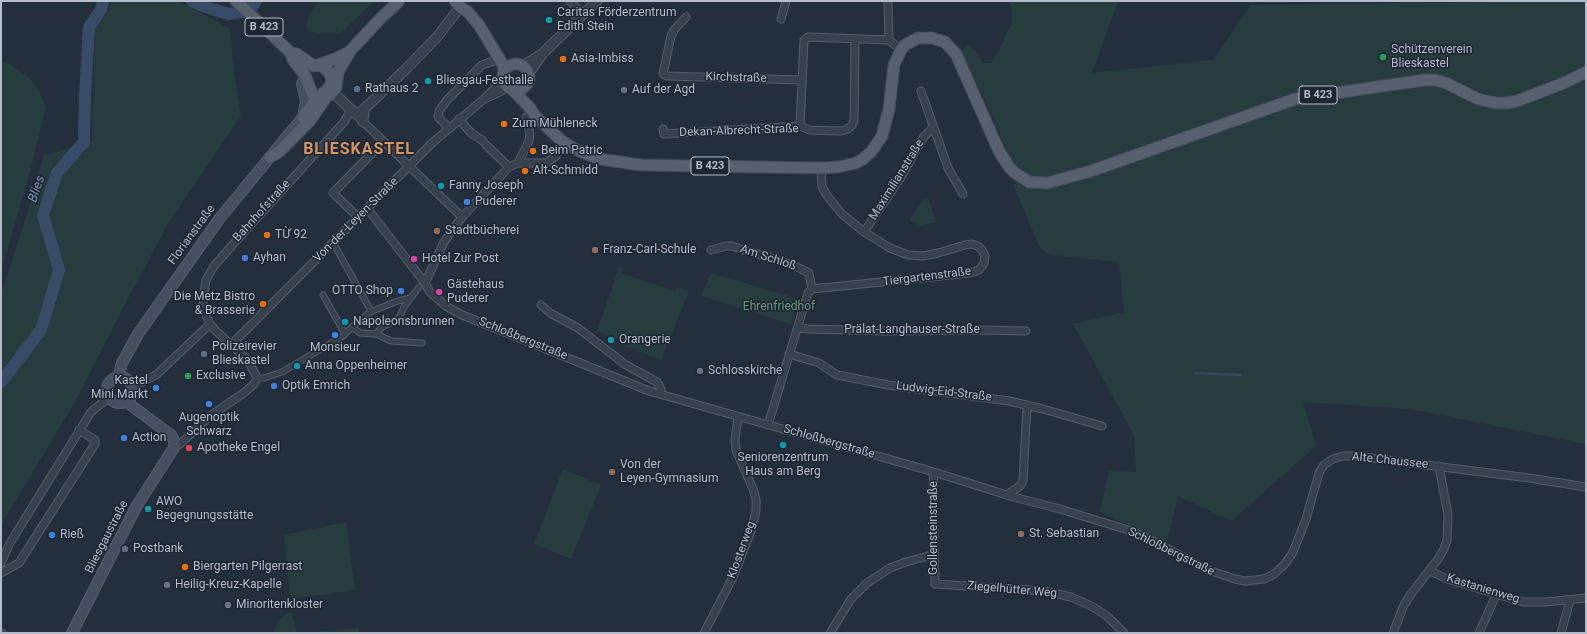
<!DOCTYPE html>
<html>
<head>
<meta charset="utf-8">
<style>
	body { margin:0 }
	#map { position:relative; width:1587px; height:634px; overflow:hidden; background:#242f3e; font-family:Roboto,sans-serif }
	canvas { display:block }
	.frame { position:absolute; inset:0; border:2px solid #b4bcc9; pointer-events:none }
</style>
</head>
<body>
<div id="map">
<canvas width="1587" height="634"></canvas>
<div class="frame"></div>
</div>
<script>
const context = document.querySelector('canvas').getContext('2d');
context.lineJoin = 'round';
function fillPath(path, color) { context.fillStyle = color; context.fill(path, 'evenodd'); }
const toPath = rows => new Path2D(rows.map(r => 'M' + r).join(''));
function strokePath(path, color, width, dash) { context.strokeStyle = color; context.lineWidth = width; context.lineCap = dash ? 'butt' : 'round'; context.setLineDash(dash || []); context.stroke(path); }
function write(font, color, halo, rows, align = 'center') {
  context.font = font + ' Roboto,sans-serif'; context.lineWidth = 3; context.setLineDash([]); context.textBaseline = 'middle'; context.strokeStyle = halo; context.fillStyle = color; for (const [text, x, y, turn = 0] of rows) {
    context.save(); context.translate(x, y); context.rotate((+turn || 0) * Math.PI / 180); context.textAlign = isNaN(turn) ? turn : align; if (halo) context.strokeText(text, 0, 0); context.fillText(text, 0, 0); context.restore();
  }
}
fillPath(toPath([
	[111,1,179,1,230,29,234,72,241,116,170,220,123,308,75,402,1,525,1,294,23,227,44,155,92,142,95,30,109,10],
	[318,1,374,1,341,33,317,34,309,31,306,25,308,17],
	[1010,1,1118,1,1092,73,1213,60,1251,5,1586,1,1586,444,1410,409,1303,402,1316,446,1231,521,1178,496,1166,545,1100,512,1109,470,1136,472,1134,435,1073,324,1124,312,1119,262,1053,255,1045,252,1040,248,1014,187,1013,167,984,97,960,52,967,45,975,51,983,63,991,63,999,51,1006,34,1012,23],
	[1,62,8,63,29,77,39,91,46,107,30,172,1,271],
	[925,198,928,198,936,222,921,226,909,220],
	[619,267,623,268,621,273,675,291,677,287,689,291,661,360,626,347,627,343,597,331],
	[711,273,798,299,791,324,701,296],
	[563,469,601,485,571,559,534,544],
	[346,522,355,590,290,599,284,535],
	[288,612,292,613,297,633,272,633,283,616],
	[359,628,359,633,307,633]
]), '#263c3f');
strokePath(toPath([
	[1195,373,1240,375]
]), '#394c67', 2);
strokePath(toPath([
	[192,1,205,7,229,14,242,12,253,6,256,1],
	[1,382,41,330,59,270,43,215,57,173,84,142,85,96,89,27,102,8,103,1]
]), '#394c67', 12);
const pedestrian = toPath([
	[335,246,371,311],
	[323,295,345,334],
	[352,327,360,333,376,334,391,341,422,343],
	[376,334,381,328,399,318,404,307,419,287],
	[257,378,264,378,282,372,343,336,352,327,370,312,398,301,410,298]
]);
const minor = toPath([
	[570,1,583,14],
	[888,1,889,40,901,50],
	[686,17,675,29,671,36,663,74,667,76,802,80],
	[781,19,786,1],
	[921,91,948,168,963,194],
	[487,98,508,88],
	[459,119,471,133,483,141],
	[800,126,804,40,808,37,889,40],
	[449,128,438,117,439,111,447,100,482,65,500,59],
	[663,129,664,134,800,126,809,130,841,131,848,129,852,125,854,120,855,40],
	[486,145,509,167],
	[518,163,529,141,530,134,526,117],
	[367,208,425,283,430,292,446,306,460,314,649,391,934,472,1013,497,1060,509,1128,530,1145,537,1208,570,1235,579,1245,581,1264,579,1274,574,1284,565,1292,554,1297,542,1306,519,1319,473,1324,465,1333,459,1343,456,1355,456,1529,478,1586,487],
	[358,217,333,193,378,147],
	[864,232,901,177,923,138,932,128],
	[711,250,727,246,732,246,793,265,809,273,812,289],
	[425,283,444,242,462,217,509,167,518,163,546,163,556,156,563,142],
	[541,305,550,313,578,328,626,365,657,382,661,389,660,394],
	[797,328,808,329,886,331,984,330,1026,331],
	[231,345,431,144,485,98,503,80],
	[789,354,819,363,837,375,888,385,1009,401,1043,409,1102,426],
	[132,387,156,375,210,324],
	[768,425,808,293,812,289,970,273,979,270,984,263,985,256,982,250,978,246,972,244,965,245,938,253,923,256,908,255,890,248,864,232,842,214,828,197,822,187,821,168],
	[175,446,180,444,210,416,245,392,254,384,257,378,248,360,216,331,210,324,204,310,203,300,206,280,214,266,245,231,344,122,351,110,462,217],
	[934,472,933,485,935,584,1044,591,1071,597,1093,607,1107,616,1124,633],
	[1007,495,1020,486,1023,481,1027,405],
	[1,563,10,543,91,412,109,397],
	[1430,571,1447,579,1523,602,1546,602,1586,598],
	[1,573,19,563,95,444,95,440,79,430],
	[1,633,2,633],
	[704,633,733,577,751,531,756,511,756,499,753,489,736,450,735,440,738,417],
	[830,633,851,599,867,583,890,568,906,562,935,554],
	[1393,633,1404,605,1411,594,1438,559,1444,549,1447,540,1448,515,1439,466],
	[1479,633,1496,595],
	[1561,633,1570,600]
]);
const tertiary = toPath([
	[523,66,540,55],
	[529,73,543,53,597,1],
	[328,89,333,92,351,110,357,113,361,112,406,69,437,37,460,7],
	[363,122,364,110]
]);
const secondary = toPath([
	'107 390a13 13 0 1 1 26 0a13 13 0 1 1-26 0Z',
	[118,378,122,363,138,334,220,218,303,117,306,101,302,84,305,75],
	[72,633,136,507,175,446,173,438,171,435,132,406,127,401]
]);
const primary = toPath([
	[236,1,291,53,293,60,305,75,312,93,315,97,322,98,330,95,336,88,338,72,351,50,381,18,399,1],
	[455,1,460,7,468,12,479,25,503,65,504,71],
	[291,53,297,54,314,66],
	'503 77a13 13 0 1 1 26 0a13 13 0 1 1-26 0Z',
	[315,66,335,59,349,52],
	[513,90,530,108,536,117,563,142,577,150,599,159,641,165,821,168,838,167,856,163,863,159,871,152,882,136,889,109,894,65,901,50,905,45,918,38,932,38,945,42,956,54,999,151,1009,167,1015,173,1029,182,1047,183,1091,171,1295,99,1424,80,1435,80,1446,83,1478,99,1496,103,1506,103,1517,101,1564,83,1586,72],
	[303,117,317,98,328,89,331,85,332,78,328,71,321,66,316,65],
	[270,157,279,152,309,122,327,96]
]);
strokePath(pedestrian, '#565f6c', 7);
strokePath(minor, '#565f6c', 9);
strokePath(tertiary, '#565f6c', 11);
strokePath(secondary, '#565f6c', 12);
strokePath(primary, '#414a57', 13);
strokePath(pedestrian, '#38414e', 5);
strokePath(minor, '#38414e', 7);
strokePath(tertiary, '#38414e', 9);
strokePath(secondary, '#465061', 10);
strokePath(primary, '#56606e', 11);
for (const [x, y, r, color] of [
	[549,20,4,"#0f9aa8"],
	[1383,57,4,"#2e9e5b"],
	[563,59,4,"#e8710a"],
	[428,81,4,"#0f9aa8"],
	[357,89,4,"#5c6f8a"],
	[624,90,4,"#6b7280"],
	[504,124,4,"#e8710a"],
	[533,151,4,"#e8710a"],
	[525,171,4,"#e8710a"],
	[441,186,4,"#0f9aa8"],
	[467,202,4,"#3f7fe0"],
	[437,231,4,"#8d6e63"],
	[267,235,4,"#e8710a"],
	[595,250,4,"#8d6e63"],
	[245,258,4,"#3f7fe0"],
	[414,259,4,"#d1479c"],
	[401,291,4,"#3f7fe0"],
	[439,292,4,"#d1479c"],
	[263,304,4,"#e8710a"],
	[345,322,4,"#0f9aa8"],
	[335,335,4,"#3f7fe0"],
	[611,340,4,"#0f9aa8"],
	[204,354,4,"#5c6f8a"],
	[297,366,4,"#0f9aa8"],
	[700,371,4,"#6b7280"],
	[188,376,4,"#2e9e5b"],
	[274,386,4,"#3f7fe0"],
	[156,388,4,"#3f7fe0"],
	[209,404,4,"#3f7fe0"],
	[124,438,4,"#3f7fe0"],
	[783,445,4,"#0f9aa8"],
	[189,448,4,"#e0444e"],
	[612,472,4,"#8d6e63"],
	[148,509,4,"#0f9aa8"],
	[1021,534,4,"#8d6e63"],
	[52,535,4,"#3f7fe0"],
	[125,549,4,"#5c6f8a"],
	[185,567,4,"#e8710a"],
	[167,585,4,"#6b7280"],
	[228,605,4,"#6b7280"]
]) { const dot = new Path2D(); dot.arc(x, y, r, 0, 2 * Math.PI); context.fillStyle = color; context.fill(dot); strokePath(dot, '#1d2633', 1.5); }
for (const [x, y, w] of [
	[264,27,38],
	[1318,95,38],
	[710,166,38]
]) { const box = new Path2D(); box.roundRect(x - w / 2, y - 9, w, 18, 3); context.fillStyle = '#1d2633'; context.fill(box); strokePath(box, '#b4bcc9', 1); }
write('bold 11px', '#b4bcc9', null, [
	["B 423",264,27],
	["B 423",1318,95],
	["B 423",710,166]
]);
write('12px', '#b4bcc9', '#1d2633', [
	["Caritas Förderzentrum",557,13],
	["Edith Stein",557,27],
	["Schützenverein",1391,50],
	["Blieskastel",1391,64],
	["Asia-Imbiss",571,59],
	["Bliesgau-Festhalle",436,81],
	["Rathaus 2",365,89],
	["Auf der Agd",632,90],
	["Zum Mühleneck",512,124],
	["Beim Patric",541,151],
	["Alt-Schmidd",533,171],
	["Fanny Joseph",449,186],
	["Puderer",475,202],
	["Stadtbücherei",445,231],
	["TỪ 92",275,235],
	["Franz-Carl-Schule",603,250],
	["Ayhan",253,258],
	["Hotel Zur Post",422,259],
	["Gästehaus",447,285],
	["Puderer",447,299],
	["OTTO Shop",393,291,"right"],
	["Die Metz Bistro",255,297,"right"],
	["& Brasserie",255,311,"right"],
	["Napoleonsbrunnen",353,322],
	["Orangerie",619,340],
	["Polizeirevier",212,347],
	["Blieskastel",212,361],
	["Monsieur",335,348,"center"],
	["Anna Oppenheimer",305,366],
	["Schlosskirche",708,371],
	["Exclusive",196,376],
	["Kastel",148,381,"right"],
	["Mini Markt",148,395,"right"],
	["Optik Emrich",282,386],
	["Augenoptik",209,418,"center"],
	["Schwarz",209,432,"center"],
	["Action",132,438],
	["Apotheke Engel",197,448],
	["Seniorenzentrum",783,458,"center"],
	["Haus am Berg",783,472,"center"],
	["Von der",620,465],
	["Leyen-Gymnasium",620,479],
	["AWO",156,502],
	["Begegnungsstätte",156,516],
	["St. Sebastian",1029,534],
	["Rieß",60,535],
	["Postbank",133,549],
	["Biergarten Pilgerrast",193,567],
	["Heilig-Kreuz-Kapelle",175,585],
	["Minoritenkloster",236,605]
], 'left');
write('12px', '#b4bcc9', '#1d2633', [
	["Kirchstraße",736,78,2],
	["Dekan-Albrecht-Straße",739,131,-2],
	["Maximilianstraße",897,180,-58],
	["Bahnhofstraße",262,211,-48],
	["Von-der-Leyen-Straße",356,220,-45],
	["Florianstraße",192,235,-54],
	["Am Schloß",768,258,18],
	["Tiergartenstraße",927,277,-7],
	["Prälat-Langhauser-Straße",912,330],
	["Schloßbergstraße",523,339,22],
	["Ludwig-Eid-Straße",944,392,7],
	["Schloßbergstraße",829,442,16],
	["Alte Chaussee",1390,461,6],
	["Gollensteinstraße",934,528,-90],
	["Bliesgaustraße",107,537,-63],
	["Klosterweg",742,550,-70],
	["Schloßbergstraße",1171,552,26],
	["Kastanienweg",1483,589,17],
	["Ziegelhütter Weg",1012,590,5]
]);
write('12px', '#6b9a76', '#1d2633', [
	["Ehrenfriedhof",779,307]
]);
write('italic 13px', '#7c92b1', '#1d2633', [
	["Blies",37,189,-71]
]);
context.letterSpacing = '1px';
write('bold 16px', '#d59563', '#1d2633', [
	["BLIESKASTEL",359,150]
]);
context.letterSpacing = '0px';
</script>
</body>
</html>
